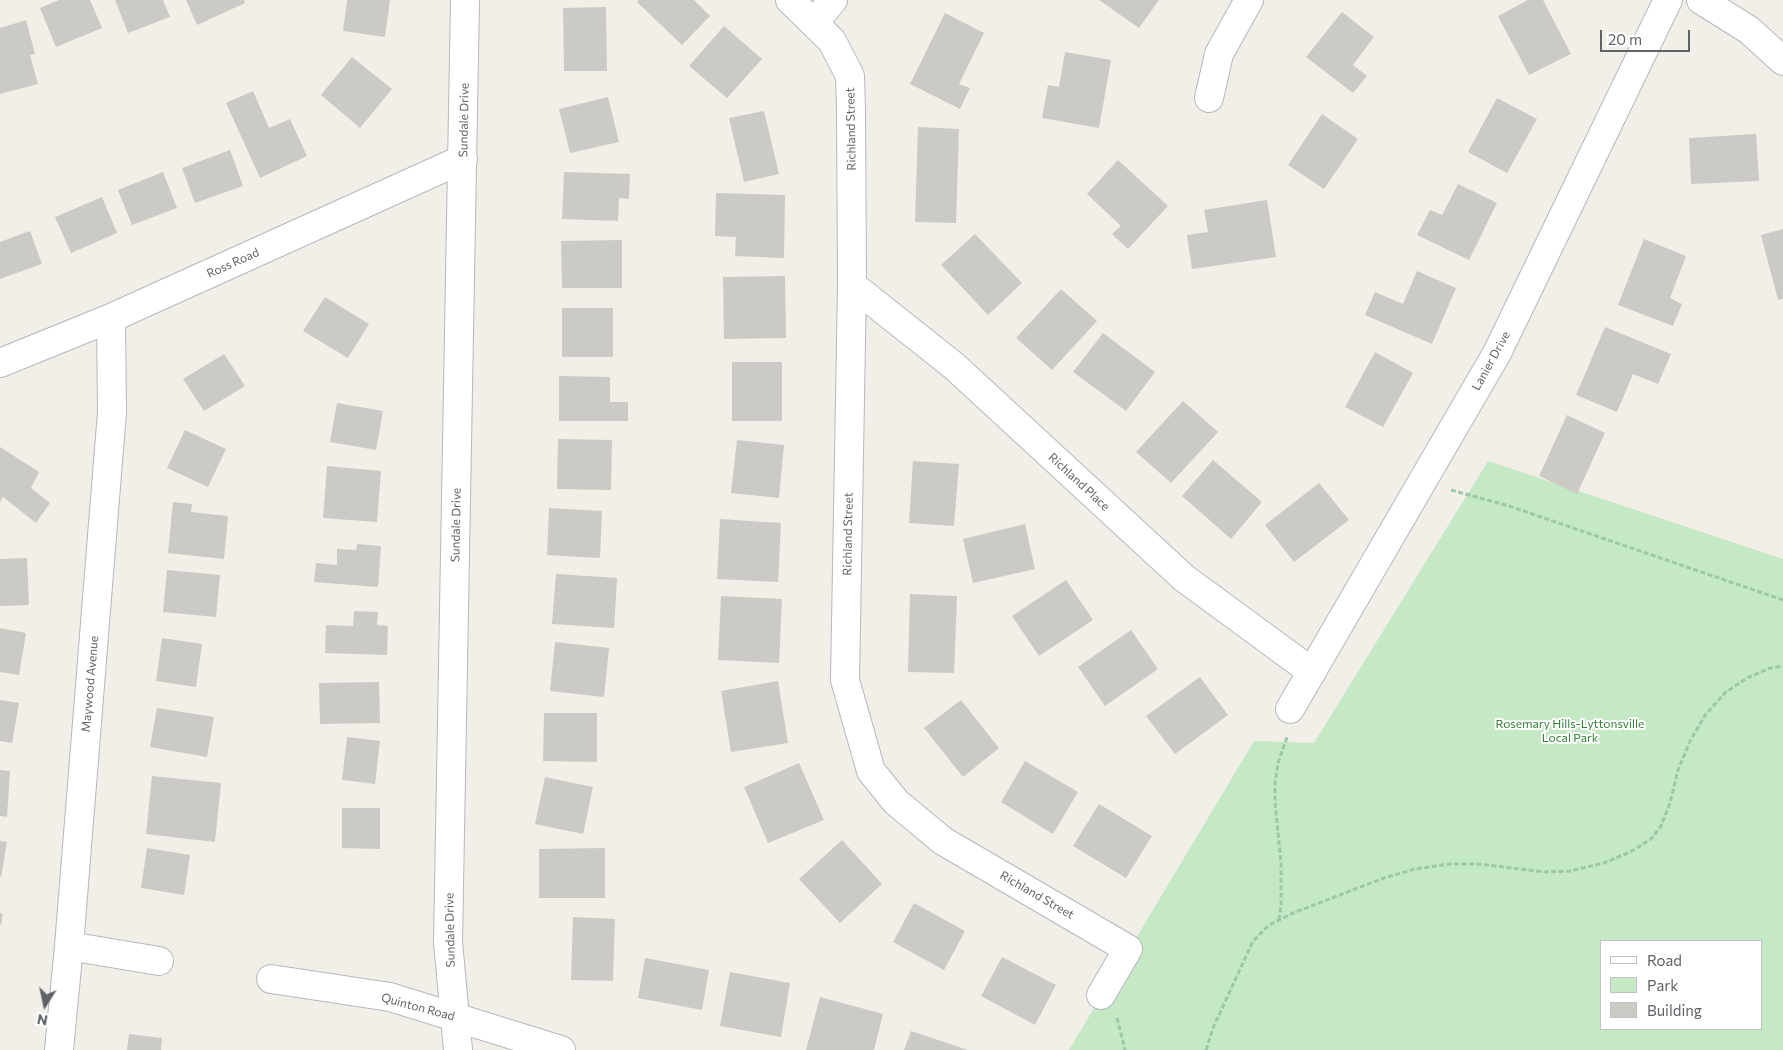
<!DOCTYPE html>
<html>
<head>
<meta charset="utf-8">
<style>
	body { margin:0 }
	#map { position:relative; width:1783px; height:1050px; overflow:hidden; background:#f1efe8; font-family:Commissioner,sans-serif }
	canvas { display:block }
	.legend { position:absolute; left:1600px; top:940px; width:162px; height:90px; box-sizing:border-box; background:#fff; border:1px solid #bfc1c3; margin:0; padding:6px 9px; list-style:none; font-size:15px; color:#5f6368 }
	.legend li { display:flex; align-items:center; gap:10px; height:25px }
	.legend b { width:25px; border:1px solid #bfc1c3 }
	.north { position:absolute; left:20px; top:980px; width:50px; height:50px; -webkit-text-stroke:4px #fff; paint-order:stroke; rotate:190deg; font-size:14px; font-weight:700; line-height:20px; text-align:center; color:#5f6368 }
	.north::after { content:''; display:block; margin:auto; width:18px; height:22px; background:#5f6368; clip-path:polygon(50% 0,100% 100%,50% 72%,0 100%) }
	.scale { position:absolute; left:1600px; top:30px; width:90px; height:22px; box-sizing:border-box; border:2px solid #5f6368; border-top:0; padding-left:6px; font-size:15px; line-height:18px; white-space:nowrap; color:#5f6368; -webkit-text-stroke:4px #fff; paint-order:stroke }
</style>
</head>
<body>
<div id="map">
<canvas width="1783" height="1050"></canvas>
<ul class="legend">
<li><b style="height:6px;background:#fff"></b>Road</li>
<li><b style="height:14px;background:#c5e8c5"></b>Park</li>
<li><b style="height:14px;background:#cccac5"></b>Building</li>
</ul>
<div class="north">N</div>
<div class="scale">20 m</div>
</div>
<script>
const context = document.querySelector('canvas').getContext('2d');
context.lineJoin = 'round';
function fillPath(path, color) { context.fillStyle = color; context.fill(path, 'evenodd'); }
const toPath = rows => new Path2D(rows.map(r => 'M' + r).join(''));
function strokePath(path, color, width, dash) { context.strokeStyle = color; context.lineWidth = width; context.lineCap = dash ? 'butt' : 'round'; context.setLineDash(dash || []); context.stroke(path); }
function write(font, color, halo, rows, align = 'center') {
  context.font = font + ' Commissioner,sans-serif'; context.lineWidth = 4; context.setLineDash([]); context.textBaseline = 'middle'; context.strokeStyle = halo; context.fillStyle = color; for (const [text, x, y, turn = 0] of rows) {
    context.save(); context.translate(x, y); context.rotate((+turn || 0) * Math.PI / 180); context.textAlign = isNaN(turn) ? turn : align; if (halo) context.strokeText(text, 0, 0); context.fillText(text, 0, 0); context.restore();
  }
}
fillPath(toPath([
	[1488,461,1783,559,1783,1050,1069,1050,1254,741,1314,743],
	[1602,941,1762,941,1762,1029,1602,1029]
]), '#c5e8c5');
fillPath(toPath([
	[59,0,90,0,102,28,56,47,40,8],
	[115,0,163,0,170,17,128,33],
	[186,0,244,0,245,3,197,25],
	[347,0,390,0,385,37,343,31],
	[639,0,694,0,710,16,682,45,637,2],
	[1099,0,1159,0,1139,28],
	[1528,0,1543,0,1571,54,1529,75,1498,16],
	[606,7,607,71,564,71,563,8],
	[1342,12,1374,37,1353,65,1367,76,1353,93,1306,57],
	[945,13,984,33,959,84,970,88,960,109,910,84],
	[26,20,35,54,30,55,38,84,0,94,0,28],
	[724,26,762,59,727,98,689,66],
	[1065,52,1111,60,1099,128,1042,118,1048,85,1059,87],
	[352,57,392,89,360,128,321,95],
	[253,91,269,128,290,119,307,156,260,178,226,103],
	[608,97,619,142,570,153,559,109],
	[1497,98,1537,119,1507,173,1468,152],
	[764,111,779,174,744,182,729,118],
	[1322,114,1358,139,1324,189,1288,165],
	[918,127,959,129,956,223,915,222],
	[1756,134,1759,181,1691,184,1689,138],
	[230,150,243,186,195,203,182,168],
	[1118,160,1168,206,1128,249,1112,234,1121,226,1087,194],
	[163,172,177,208,132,225,118,190],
	[564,172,630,174,629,199,619,198,618,221,562,219],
	[1458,184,1497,203,1469,260,1417,235,1430,210,1442,215],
	[716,193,785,195,784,258,735,256,736,237,715,236],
	[102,197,117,233,71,253,55,217],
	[1267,200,1276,257,1192,269,1187,235,1208,232,1204,210],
	[1783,229,1783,299,1778,300,1761,235],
	[30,231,42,264,0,279,0,242],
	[975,234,1022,283,988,315,941,265],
	[1644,239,1686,256,1670,298,1682,304,1673,326,1618,305],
	[622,240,622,288,562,288,561,241],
	[1417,271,1456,288,1432,344,1365,315,1375,292,1403,304],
	[785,276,786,338,724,339,723,277],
	[1061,289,1097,321,1052,370,1016,338],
	[325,297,369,324,348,358,303,331],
	[562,308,613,308,613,357,562,357],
	[1605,327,1671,354,1658,384,1633,374,1617,412,1576,395],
	[1103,333,1155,372,1126,411,1073,372],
	[1375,352,1413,373,1383,427,1345,407],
	[224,354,245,386,204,411,183,379],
	[732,362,782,362,782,421,732,421],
	[559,376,610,377,610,402,628,402,628,421,559,421],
	[1183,401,1218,432,1171,483,1136,452],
	[337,403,383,411,376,450,330,442],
	[1567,415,1605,433,1577,494,1539,476],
	[185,430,226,449,208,487,167,468],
	[558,439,612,440,611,490,557,489],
	[737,440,784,445,779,498,731,493],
	[0,447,39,472,31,488,50,503,36,523,3,497,0,502],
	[1213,460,1262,502,1231,539,1182,496],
	[913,461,959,464,954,526,909,523],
	[327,466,381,471,377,522,323,518],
	[1319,483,1349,520,1294,562,1265,525],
	[173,502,192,504,191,512,228,516,224,559,168,553],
	[549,508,602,511,600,558,547,555],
	[720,519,781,523,778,582,717,579],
	[1025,524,1035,569,973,583,963,539],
	[357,544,381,546,378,587,314,582,316,563,337,565,337,549,356,550],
	[27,558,29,605,0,606,0,559],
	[167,570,220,575,216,617,163,612],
	[556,574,617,578,614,628,552,624],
	[1066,580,1093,620,1039,656,1012,616],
	[910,594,957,596,954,673,908,672],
	[721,596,782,599,779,663,718,660],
	[354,611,378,612,377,625,388,626,387,655,325,653,326,625,353,626],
	[0,628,26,633,19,675,0,672],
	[1131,630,1158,669,1105,706,1078,667],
	[162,638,202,644,196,687,156,681],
	[555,642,609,648,604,697,550,691],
	[1200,677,1228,715,1175,754,1146,716],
	[778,681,788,743,731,752,721,691],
	[379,682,380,723,320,724,319,683],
	[0,700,19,703,12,743,0,741],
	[961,700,999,748,963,777,924,728],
	[157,708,214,717,207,757,150,747],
	[544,713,597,713,597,762,543,761],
	[347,737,380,741,375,784,342,780],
	[1025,761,1078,792,1053,834,1001,802],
	[799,763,824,820,768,843,744,787],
	[0,770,10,771,7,817,0,816],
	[152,776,221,783,215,842,146,834],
	[545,777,593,787,583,834,535,824],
	[1099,804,1152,836,1126,878,1073,846],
	[342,808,380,808,380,849,342,848],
	[842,840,882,884,840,923,799,879],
	[0,841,7,842,1,877,0,877],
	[147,848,190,855,184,895,141,888],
	[605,848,605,898,539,898,539,849],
	[914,903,965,931,944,970,893,942],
	[0,913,3,914,1,925,0,925],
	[573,917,615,919,613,981,571,980],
	[1002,957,1056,985,1035,1025,981,996],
	[645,958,709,970,702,1010,638,998],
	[730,972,790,983,781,1037,720,1026],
	[820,997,883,1014,874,1050,806,1050],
	[911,1031,968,1050,904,1050],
	[129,1034,162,1038,161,1050,127,1050]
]), '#cccac5');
const minor = toPath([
	[790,0,832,41,850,76,851,109,852,285,845,680,871,771,896,802,943,841,1128,949,1101,995],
	[1701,0,1749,30,1783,61],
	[814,23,833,0],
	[1209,98,1219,54,1249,0],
	[852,285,954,366,1184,578,1312,672],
	[0,363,111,318,463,159],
	[1290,709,1497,353,1668,0],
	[69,946,159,961],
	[271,979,390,997,561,1050],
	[59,1050,69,946,112,412,111,318]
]);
const tertiary = toPath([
	[458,1050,448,942,465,0]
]);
strokePath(minor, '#b5b8bc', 30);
strokePath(tertiary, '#b5b8bc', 30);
strokePath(toPath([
	[1451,490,1509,506,1783,600],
	[1279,920,1281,905,1281,863,1275,802,1275,783,1278,763,1287,737],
	[1117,1018,1125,1050],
	[1206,1050,1213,1028,1253,941,1269,925,1293,913,1384,878,1415,869,1450,864,1478,864,1545,872,1570,871,1604,863,1630,852,1651,839,1661,826,1670,803,1678,770,1690,741,1706,714,1726,692,1747,678,1770,668,1783,666]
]), '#9cc7a9', 3, [5, 2.5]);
strokePath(minor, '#fff', 28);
strokePath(tertiary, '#fff', 28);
write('12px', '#5f6368', '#fff', [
	["Sundale Drive",464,120,-89],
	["Richland Street",851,129,-91],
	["Ross Road",233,263,-24],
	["Lanier Drive",1491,361,-61],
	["Richland Place",1079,482,43],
	["Sundale Drive",456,525,-89],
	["Richland Street",848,534,-89],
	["Maywood Avenue",90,684,-85],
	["Richland Street",1037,895,30],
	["Sundale Drive",450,930,-91],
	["Quinton Road",418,1007,15]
]);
write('12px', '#348238', '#fff', [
	["Rosemary Hills-Lyttonsville",1570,724],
	["Local Park",1570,738]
]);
</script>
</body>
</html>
